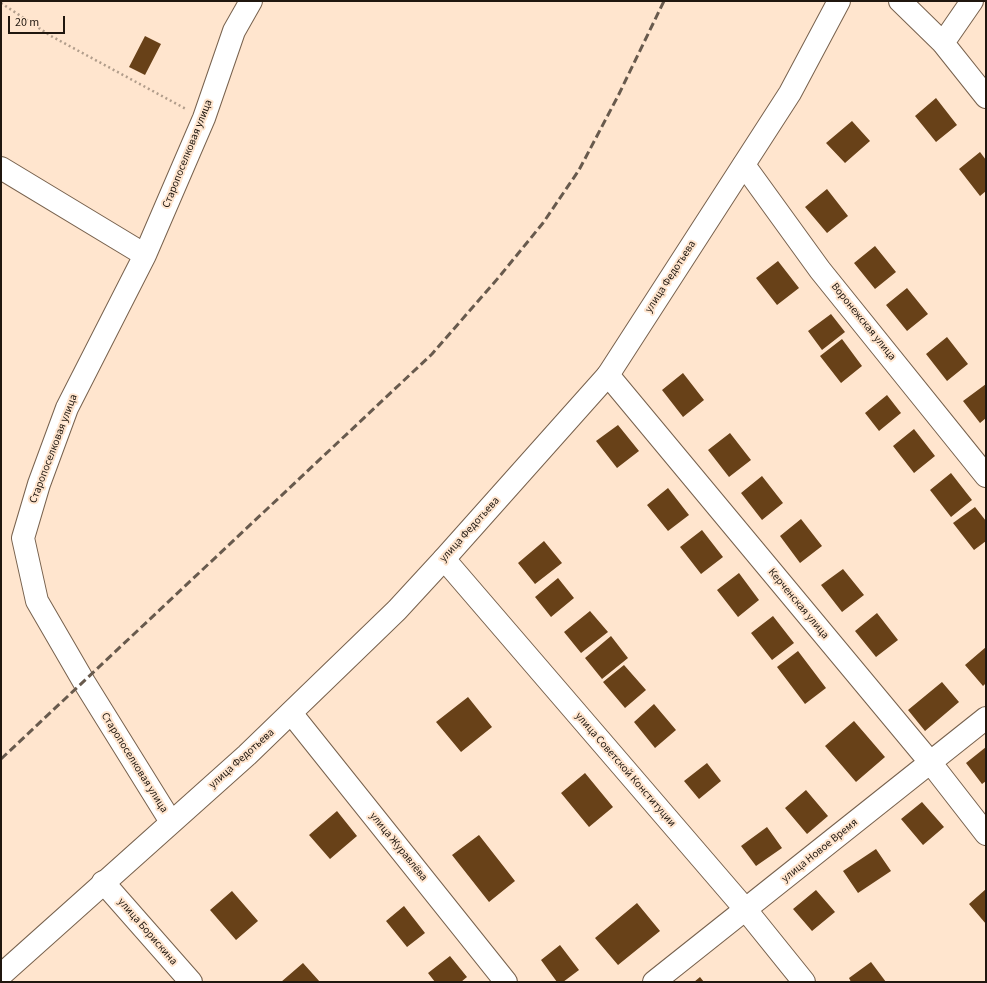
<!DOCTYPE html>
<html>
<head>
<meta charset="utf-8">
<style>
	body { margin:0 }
	#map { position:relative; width:987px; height:983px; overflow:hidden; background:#ffe5ce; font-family:"Source Sans 3",sans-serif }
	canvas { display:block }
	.frame { position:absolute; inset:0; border:2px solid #20170f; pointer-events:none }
	.scale { position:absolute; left:8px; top:16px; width:57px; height:18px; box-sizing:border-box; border:2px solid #20170f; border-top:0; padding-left:5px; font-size:12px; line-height:14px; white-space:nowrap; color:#20170f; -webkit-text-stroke:3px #ffe5ce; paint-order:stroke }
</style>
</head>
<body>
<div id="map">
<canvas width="987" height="983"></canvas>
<div class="frame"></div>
<div class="scale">20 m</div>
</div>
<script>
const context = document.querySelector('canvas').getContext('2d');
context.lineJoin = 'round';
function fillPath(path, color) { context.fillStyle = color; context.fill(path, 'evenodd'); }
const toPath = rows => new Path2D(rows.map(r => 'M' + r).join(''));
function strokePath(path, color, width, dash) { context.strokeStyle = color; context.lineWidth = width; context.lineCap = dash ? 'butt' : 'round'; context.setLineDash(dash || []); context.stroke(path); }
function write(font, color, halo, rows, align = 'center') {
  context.font = font + ' "Source Sans 3",sans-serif'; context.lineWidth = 4; context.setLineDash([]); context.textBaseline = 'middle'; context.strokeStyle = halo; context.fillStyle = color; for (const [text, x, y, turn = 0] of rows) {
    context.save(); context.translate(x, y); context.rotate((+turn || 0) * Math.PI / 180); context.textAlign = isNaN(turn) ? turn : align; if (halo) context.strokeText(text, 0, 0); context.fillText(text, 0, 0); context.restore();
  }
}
fillPath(toPath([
	[145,36,161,44,145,75,129,67],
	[936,98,957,125,936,142,915,116],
	[852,121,870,141,845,163,826,143],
	[980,152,986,160,986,191,980,196,959,169],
	[827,189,848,216,827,233,805,207],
	[875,246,896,272,875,289,854,263],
	[778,261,799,288,777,305,756,278],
	[907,288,928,314,907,331,886,305],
	[831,314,845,332,822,350,808,331],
	[947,337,968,364,947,381,926,354],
	[842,339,862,366,841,383,820,356],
	[683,373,704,400,683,417,662,390],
	[986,384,986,418,980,423,963,401],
	[887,395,901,413,879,431,865,413],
	[618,425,639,451,617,468,596,441],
	[914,429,935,456,914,473,893,446],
	[730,433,751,460,729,477,708,450],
	[951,473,972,500,951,517,930,490],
	[762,476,783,503,762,520,741,493],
	[668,488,689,515,668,531,647,505],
	[975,507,986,521,986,541,974,550,953,523],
	[801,519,822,546,800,563,780,536],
	[702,530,723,557,701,574,680,547],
	[544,541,562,563,535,584,518,563],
	[843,569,864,595,842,612,821,585],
	[739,573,759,600,738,617,717,590],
	[558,578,574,598,551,617,535,597],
	[590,611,608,632,581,653,564,632],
	[877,613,898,640,876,657,855,631],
	[773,616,794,643,772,660,751,633],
	[611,636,628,658,602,679,585,658],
	[986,647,986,683,983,686,965,665],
	[798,651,826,688,805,704,777,667],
	[624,665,646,690,625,708,603,682],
	[942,682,959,702,925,731,908,710],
	[468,697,492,727,461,752,436,722],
	[654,704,676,730,655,748,634,722],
	[854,721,885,757,856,782,825,746],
	[986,747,986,781,982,784,966,763],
	[707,763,721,781,699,799,684,781],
	[585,773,613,807,589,827,561,793],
	[806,790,828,816,807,834,785,808],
	[922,802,944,827,923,845,901,819],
	[337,811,357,836,330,859,309,835],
	[767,827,782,848,756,866,741,846],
	[479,835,515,881,489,902,452,855],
	[876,849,891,871,858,893,843,871],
	[986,889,986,924,969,904],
	[816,890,835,912,812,931,793,909],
	[232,891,258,921,236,940,210,910],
	[637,903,660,931,618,965,595,938],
	[404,906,425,933,407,947,386,921],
	[560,945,579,970,563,982,557,982,541,960],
	[450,956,467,977,461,982,435,982,428,973],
	[871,962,886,982,851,982,849,978],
	[303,963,320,982,281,982],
	[700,977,704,982,694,982]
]), '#684118');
const minor = toPath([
	[900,1,943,43,986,97],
	[943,43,972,1],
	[744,165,820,270,986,476],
	[1,168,145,255],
	[608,375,930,762,986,834],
	[444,559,746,910,804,982],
	[291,713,506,982],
	[171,822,84,682,37,601,23,538,39,484,67,408,145,255,204,118,234,31,251,1],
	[103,882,191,982],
	[654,982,986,718]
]);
const major = toPath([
	[1,975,247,755,397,610,444,559,608,375,790,93,839,1]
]);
strokePath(minor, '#77614d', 24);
strokePath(major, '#77614d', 24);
strokePath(toPath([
	[1,3,51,36,186,109]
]), '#b19d8b', 2.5, [2, 3]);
strokePath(minor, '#fff', 22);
strokePath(major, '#fff', 22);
strokePath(toPath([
	[1,759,432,354,499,277,543,223,579,170,618,96,664,1]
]), '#685a4d', 3, [8, 4]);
write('11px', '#20170f', '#ffe5ce', [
	["Старопоселковая улица",188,154,-68],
	["улица Федотьева",671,277,-57],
	["Воронежская улица",863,322,51],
	["Старопоселковая улица",54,449,-69],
	["улица Федотьева",470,530,-48],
	["Керченская улица",798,604,50],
	["улица Федотьева",242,759,-42],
	["Старопоселковая улица",134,763,58],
	["улица Советской Конституции",625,770,49],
	["улица Журавлёва",398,847,51],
	["улица Новое Время",820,851,-39],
	["улица Борискина",147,932,49]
]);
</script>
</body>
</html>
